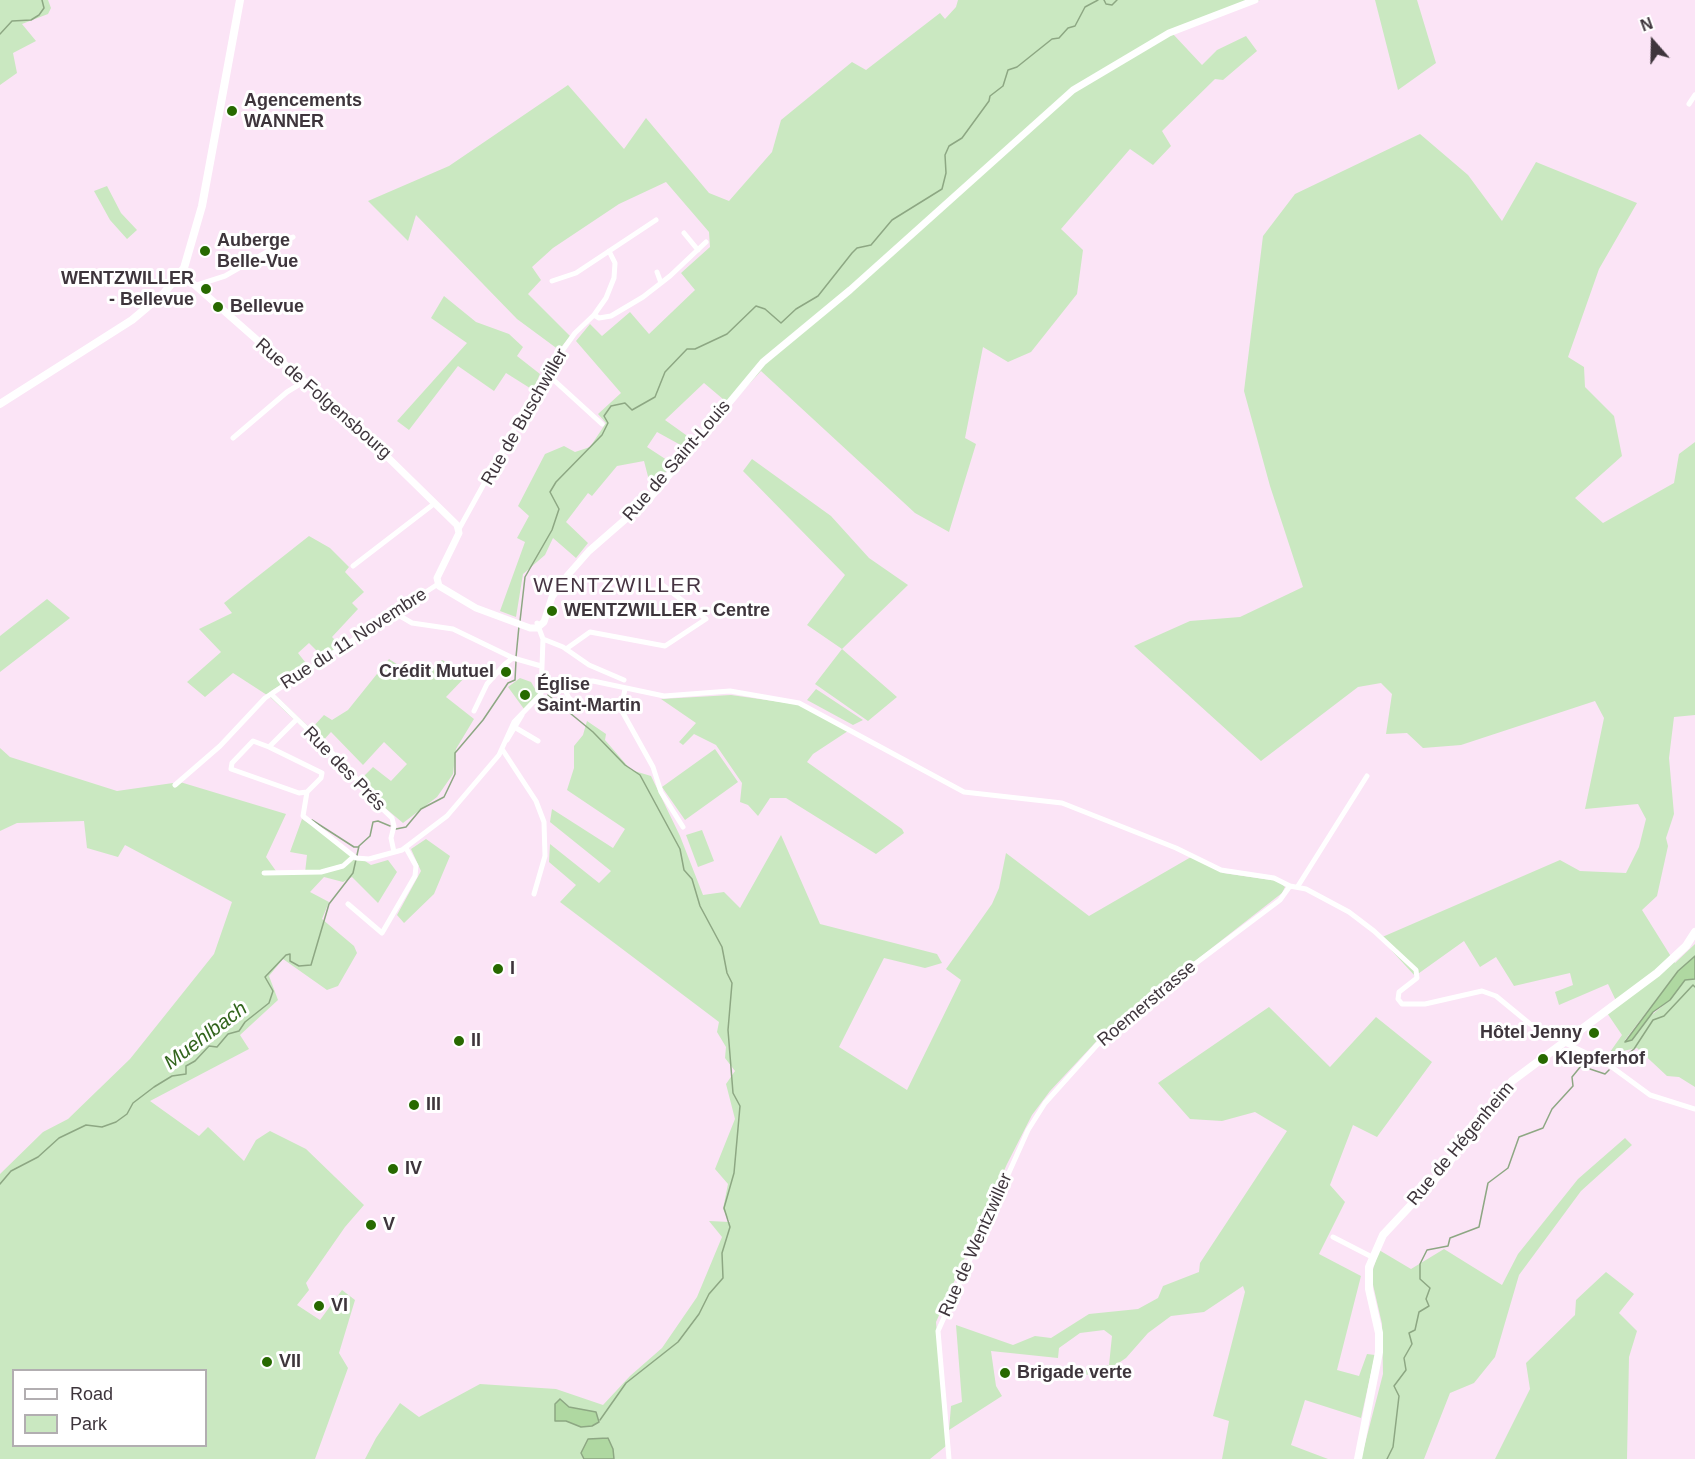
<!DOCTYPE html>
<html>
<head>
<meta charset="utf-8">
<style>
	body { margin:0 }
	#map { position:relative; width:1695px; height:1459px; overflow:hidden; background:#fbe4f6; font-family:Helvetica,sans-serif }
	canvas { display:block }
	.legend { position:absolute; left:12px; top:1369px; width:195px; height:78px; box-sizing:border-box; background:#fff; border:2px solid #b2aeb1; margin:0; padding:8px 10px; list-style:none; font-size:18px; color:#3e353c }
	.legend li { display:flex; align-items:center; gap:12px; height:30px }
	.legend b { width:30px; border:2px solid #b2aeb1 }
	.north { position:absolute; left:1623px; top:12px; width:60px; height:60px; -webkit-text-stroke:4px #fff; paint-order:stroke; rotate:340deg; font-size:16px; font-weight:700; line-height:24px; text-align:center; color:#3e353c }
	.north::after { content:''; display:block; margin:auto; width:21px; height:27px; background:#3e353c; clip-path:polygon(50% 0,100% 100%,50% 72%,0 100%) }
</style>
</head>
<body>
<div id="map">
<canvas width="1695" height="1459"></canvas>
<ul class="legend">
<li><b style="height:8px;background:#fff"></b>Road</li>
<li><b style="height:16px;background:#cae8c1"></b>Park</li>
</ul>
<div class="north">N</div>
</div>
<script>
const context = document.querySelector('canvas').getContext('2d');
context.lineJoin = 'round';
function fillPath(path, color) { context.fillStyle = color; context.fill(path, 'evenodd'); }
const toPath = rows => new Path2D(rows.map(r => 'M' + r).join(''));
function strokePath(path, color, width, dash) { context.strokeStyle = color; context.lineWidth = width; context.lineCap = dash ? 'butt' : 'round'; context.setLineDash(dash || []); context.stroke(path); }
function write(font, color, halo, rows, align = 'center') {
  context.font = font + ' Helvetica,sans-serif'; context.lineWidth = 6; context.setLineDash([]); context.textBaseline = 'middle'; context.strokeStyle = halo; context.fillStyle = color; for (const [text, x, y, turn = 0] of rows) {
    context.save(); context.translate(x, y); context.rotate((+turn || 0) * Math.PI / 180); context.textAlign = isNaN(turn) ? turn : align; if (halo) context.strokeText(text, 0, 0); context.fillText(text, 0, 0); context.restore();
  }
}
fillPath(toPath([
	[0,0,48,0,51,8,48,14,22,24,36,41,13,53,17,73,0,85],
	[958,0,1260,0,1173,34,1202,65,1217,50,1246,36,1257,51,1223,80,1215,79,1162,131,1171,146,1153,165,1130,149,1061,229,1083,250,1077,294,1031,352,1008,362,983,347,965,438,976,444,949,532,915,513,761,371,730,405,704,383,665,420,693,440,686,448,657,432,647,447,673,464,651,488,644,461,617,466,592,496,588,493,566,522,588,543,576,558,553,538,545,555,523,574,516,617,500,611,525,542,517,538,529,516,518,506,545,454,564,446,575,452,590,447,606,423,598,414,621,393,576,341,590,324,602,336,630,312,649,334,695,290,681,273,710,247,709,232,666,182,619,204,553,248,532,267,541,280,528,294,570,336,559,350,517,319,416,215,408,241,368,201,449,166,568,85,624,149,646,118,709,193,729,201,772,152,781,120,852,62,866,70,940,13,945,19,956,7],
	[1375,0,1417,0,1436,63,1398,90],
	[1420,134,1468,175,1502,221,1536,162,1637,203,1599,269,1568,357,1584,367,1585,387,1614,416,1622,456,1575,498,1603,523,1674,483,1679,454,1695,442,1695,715,1674,717,1669,758,1674,814,1666,838,1668,846,1657,896,1642,910,1675,963,1695,944,1695,956,1678,971,1625,1040,1632,1040,1643,1022,1670,1000,1685,979,1695,979,1695,1087,1679,1077,1667,1076,1637,1048,1623,1051,1614,1060,1610,1052,1622,1035,1607,1013,1618,1005,1608,984,1559,1005,1555,992,1573,985,1570,973,1514,986,1496,957,1480,967,1464,941,1415,976,1380,938,1560,860,1580,871,1626,873,1639,847,1646,819,1638,804,1585,809,1604,718,1595,701,1461,745,1423,748,1407,733,1386,734,1392,694,1381,683,1358,687,1261,761,1134,646,1190,621,1240,617,1303,587,1270,486,1244,391,1263,236,1295,194],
	[107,186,121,213,137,230,127,239,110,220,94,191],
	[444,296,476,322,509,334,523,347,517,356,540,374,533,390,506,373,494,391,458,366,409,430,397,421,467,343,431,318],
	[752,459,831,516,869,558,908,585,842,649,897,697,868,721,815,684,842,649,807,625,845,575,743,471],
	[309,536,330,548,349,567,345,572,364,592,352,603,358,609,332,637,340,645,323,657,309,643,298,653,309,667,271,691,311,729,324,715,332,720,348,710,389,659,421,680,442,660,470,672,446,697,474,719,456,749,453,774,437,797,403,823,377,801,361,779,373,767,391,781,407,764,384,742,363,765,331,732,320,744,270,697,233,673,205,697,187,682,221,652,199,629,232,613,224,603],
	[47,599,70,618,0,672,0,636],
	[520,678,531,682,538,694,524,709,508,687],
	[816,689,863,720,853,725,807,700],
	[731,695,802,705,848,731,813,754,807,762,902,829,904,833,876,854,786,798,770,798,758,816,748,805,740,802,742,783,716,745,694,734,683,745,679,742,696,723,661,699],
	[587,721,606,734,605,740,631,770,651,776,680,836,703,895,724,892,740,908,781,835,820,924,937,954,942,963,925,968,884,958,839,1047,907,1090,961,980,946,969,992,904,999,888,1006,853,1089,916,1191,857,1223,873,1278,881,1285,887,1282,893,1107,1030,1050,1091,1032,1115,1007,1164,936,1322,946,1446,930,1459,365,1459,376,1438,400,1403,419,1417,480,1384,556,1389,603,1405,630,1376,662,1348,697,1297,722,1237,709,1221,730,1222,723,1209,728,1184,715,1169,735,1119,726,1084,735,1071,725,1058,726,1047,717,1032,719,1022,560,902,576,885,549,862,550,844,599,883,611,871,550,822,552,809,613,848,625,829,567,790,574,768,574,746,583,735],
	[0,748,10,757,117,791,180,782,286,814,266,857,276,871,305,873,307,855,290,852,302,819,371,865,388,860,397,872,378,903,352,877,343,882,324,877,310,892,329,902,322,919,354,946,357,953,338,986,327,990,283,959,269,976,278,1000,240,1035,249,1049,150,1101,199,1136,208,1127,244,1161,256,1140,270,1131,306,1149,364,1205,345,1227,306,1283,309,1290,297,1305,320,1320,342,1290,355,1300,339,1353,348,1368,315,1459,0,1459,0,1174,43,1132,68,1119,130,1059,214,954,232,902,125,845,118,857,87,848,84,821,17,823,0,831],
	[14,1370,206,1370,206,1446,14,1446],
	[715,749,738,782,685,820,662,787],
	[702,830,714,861,698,867,686,835],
	[426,839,450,856,434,894,404,923,397,915,421,871,411,849],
	[1269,1007,1330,1067,1376,1017,1432,1062,1377,1137,1353,1125,1330,1185,1345,1202,1319,1254,1361,1276,1337,1370,1359,1376,1367,1354,1375,1355,1361,1418,1305,1400,1291,1445,1328,1459,1222,1459,1229,1421,1213,1416,1245,1292,1243,1286,1204,1312,1171,1316,1148,1333,1126,1358,1101,1375,1062,1374,1067,1370,1090,1370,1109,1365,1112,1336,1104,1330,1080,1333,1059,1348,1058,1358,991,1351,996,1386,1002,1396,949,1430,951,1406,962,1402,956,1325,1013,1345,1035,1336,1051,1338,1089,1314,1138,1309,1158,1298,1163,1286,1199,1272,1200,1263,1287,1131,1255,1112,1222,1121,1190,1119,1158,1083],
	[1625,1138,1632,1145,1581,1191,1519,1275,1495,1357,1474,1383,1450,1393,1424,1459,1361,1459,1383,1374,1382,1324,1371,1276,1379,1250,1411,1269,1444,1249,1502,1285,1518,1254,1578,1179],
	[1606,1272,1634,1294,1619,1313,1637,1331,1629,1357,1627,1459,1495,1459,1530,1389,1526,1363,1575,1315,1576,1300]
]), '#cae8c1');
const water = toPath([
	[1695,956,1695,979,1685,980,1670,1000,1653,1012,1632,1040,1625,1042,1678,971,1695,956],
	[560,1399,569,1407,596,1412,599,1422,592,1426,581,1427,566,1421,555,1421,555,1404,560,1399],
	[608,1438,613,1449,614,1459,584,1459,581,1453,588,1439,608,1438]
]);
fillPath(water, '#afd8a1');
strokePath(water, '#8da783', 1.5);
strokePath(toPath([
	[1104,0,1106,4,1112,5,1117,0],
	[0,34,12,21,31,20,39,15,44,8,42,0],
	[520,621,525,577,552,530,559,509,550,492,556,482,602,435,608,423,604,416,611,406,625,403,632,410,655,397,665,372,687,349,695,349,727,334,756,306,765,309,781,323,796,309,818,296,852,253,857,248,871,245,892,220,942,189,946,173,945,155,949,146,962,138,989,101,990,96,1003,86,1008,70,1017,67,1052,39,1059,38,1068,28,1075,26,1085,7,1098,0],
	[516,657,519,626],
	[548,695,593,732,625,765,640,775,680,849,684,870,692,879,700,906,722,947,727,973,732,983,728,1030,733,1093,740,1106,734,1173,724,1208,730,1227,722,1253,723,1278,709,1294,699,1314,678,1342,626,1383,600,1420],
	[312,820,354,847,358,847],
	[396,829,406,827,421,809,444,797,455,774,455,753,483,720,508,683,515,680,516,661],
	[1614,1065,1634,1049,1653,1020,1664,1016,1693,985,1695,987],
	[0,1184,11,1171,38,1157,59,1138,86,1125,102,1127,116,1122,127,1114,133,1103,154,1087,172,1076,186,1074,186,1066,195,1061,209,1046,217,1047,228,1034,239,1031,245,1022,269,1003,273,991,265,977,286,955,290,954,290,961,299,966,311,965,329,904,353,873,359,846,370,836,373,822,378,821,390,826],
	[1387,1459,1393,1447,1399,1396,1394,1386,1406,1370,1404,1358,1412,1344,1409,1333,1415,1330,1419,1312,1429,1306,1426,1299,1430,1288,1420,1279,1420,1264,1427,1250,1448,1246,1450,1238,1479,1227,1488,1183,1508,1168,1519,1137,1543,1128,1552,1109,1573,1086,1572,1077,1581,1066,1605,1074,1609,1070]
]), '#8da783', 1.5);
strokePath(toPath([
	[1689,104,1695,95],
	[684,233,698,250],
	[657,272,661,283],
	[552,281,576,273,656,220],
	[197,285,225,276,293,237],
	[594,315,606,298,614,278,615,263,609,251],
	[546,373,602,424],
	[233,438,287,392,305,381],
	[459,529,542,379,575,333,594,315,599,318,611,316,643,297,670,276,706,242],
	[353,566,435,503],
	[395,613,412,623,453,629,513,658,541,666],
	[543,639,563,647,589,665,624,680],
	[566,649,590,632,665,646,706,619,660,583],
	[562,684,569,698,577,705],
	[542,689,568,682,593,681,664,696,730,691,799,703,964,792,1062,803,1176,848,1221,870,1274,878,1290,886,1306,889,1349,912,1374,931,1416,970,1417,978,1399,992,1398,999,1402,1004,1425,1004,1482,991,1496,996,1530,1024,1567,1039],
	[625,689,622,704,623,713,653,767,661,792,683,827],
	[271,694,349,769,371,798,392,818,394,826,391,838,394,852],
	[474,711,487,684,505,664,513,658],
	[296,720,269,747,322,773,321,778,307,792,303,816,356,858,369,859,402,850,447,816,499,755,514,722,541,694,543,639,537,623],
	[516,728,538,741],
	[507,740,522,715],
	[269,747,253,741,232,763,231,769,299,793,307,792],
	[502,749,536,801,544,822,545,856,534,894],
	[175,785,220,746,265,698,438,584],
	[264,873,321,872,343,866,353,857],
	[1298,886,1367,776],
	[348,904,382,933,415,876,416,866,406,848],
	[1563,1042,1605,1062,1650,1095,1695,1109],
	[1333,1237,1372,1257],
	[949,1459,938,1331,1028,1130,1045,1103,1097,1045,1163,988,1280,900,1290,886]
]), '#fff', 5);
strokePath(toPath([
	[181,273,365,435,457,525,459,533,437,578,439,586,476,608,530,628,537,628,544,622,552,597,567,576,589,551,651,497,763,362,850,290,1073,90,1169,33,1255,0]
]), '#fff', 7);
strokePath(toPath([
	[1358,1459,1379,1352,1379,1333,1369,1289,1369,1267,1383,1235,1439,1175,1512,1081,1657,973,1686,946,1695,932]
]), '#fff', 8);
strokePath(toPath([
	[0,404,132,320,164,293,184,268,202,206,240,0]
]), '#fff', 8);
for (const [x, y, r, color] of [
	[232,111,6,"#276900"],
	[205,251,6,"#276900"],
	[206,289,6,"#276900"],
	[218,307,6,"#276900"],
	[552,611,6,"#276900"],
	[506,672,6,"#276900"],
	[525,695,6,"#276900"],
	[498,969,6,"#276900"],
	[1594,1033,6,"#276900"],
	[459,1041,6,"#276900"],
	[1543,1059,6,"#276900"],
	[414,1105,6,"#276900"],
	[393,1169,6,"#276900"],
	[371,1225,6,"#276900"],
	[319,1306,6,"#276900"],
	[267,1362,6,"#276900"],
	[1005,1373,6,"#276900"]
]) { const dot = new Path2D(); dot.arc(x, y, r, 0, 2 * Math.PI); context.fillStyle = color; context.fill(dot); strokePath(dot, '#fff', 2); }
write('bold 18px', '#3e353c', '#fff', [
	["Agencements",244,101],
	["WANNER",244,122],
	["Auberge",217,241],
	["Belle-Vue",217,262],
	["WENTZWILLER",194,279,"right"],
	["- Bellevue",194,300,"right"],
	["Bellevue",230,307],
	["WENTZWILLER - Centre",564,611],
	["Crédit Mutuel",494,672,"right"],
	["Église",537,685],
	["Saint-Martin",537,706],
	["I",510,969],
	["Hôtel Jenny",1582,1033,"right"],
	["II",471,1041],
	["Klepferhof",1555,1059],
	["III",426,1105],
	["IV",405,1169],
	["V",383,1225],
	["VI",331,1306],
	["VII",279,1362],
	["Brigade verte",1017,1373]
], 'left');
write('18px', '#3e353c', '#fff', [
	["Rue de Folgensbourg",323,399,41],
	["Rue de Buschwiller",525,417,-60],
	["Rue de Saint-Louis",677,461,-49],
	["Rue du 11 Novembre",354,639,-33],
	["Rue des Prés",344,769,46],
	["Roemerstrasse",1147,1004,-40],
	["Rue de Hégenheim",1461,1144,-50],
	["Rue de Wentzwiller",976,1245,-66]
]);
write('italic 20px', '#31641c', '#fff', [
	["Muehlbach",206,1036,-37]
]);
context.letterSpacing = '1.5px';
write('21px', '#463442', '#fff', [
	["WENTZWILLER",618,586]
]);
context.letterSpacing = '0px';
</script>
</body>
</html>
